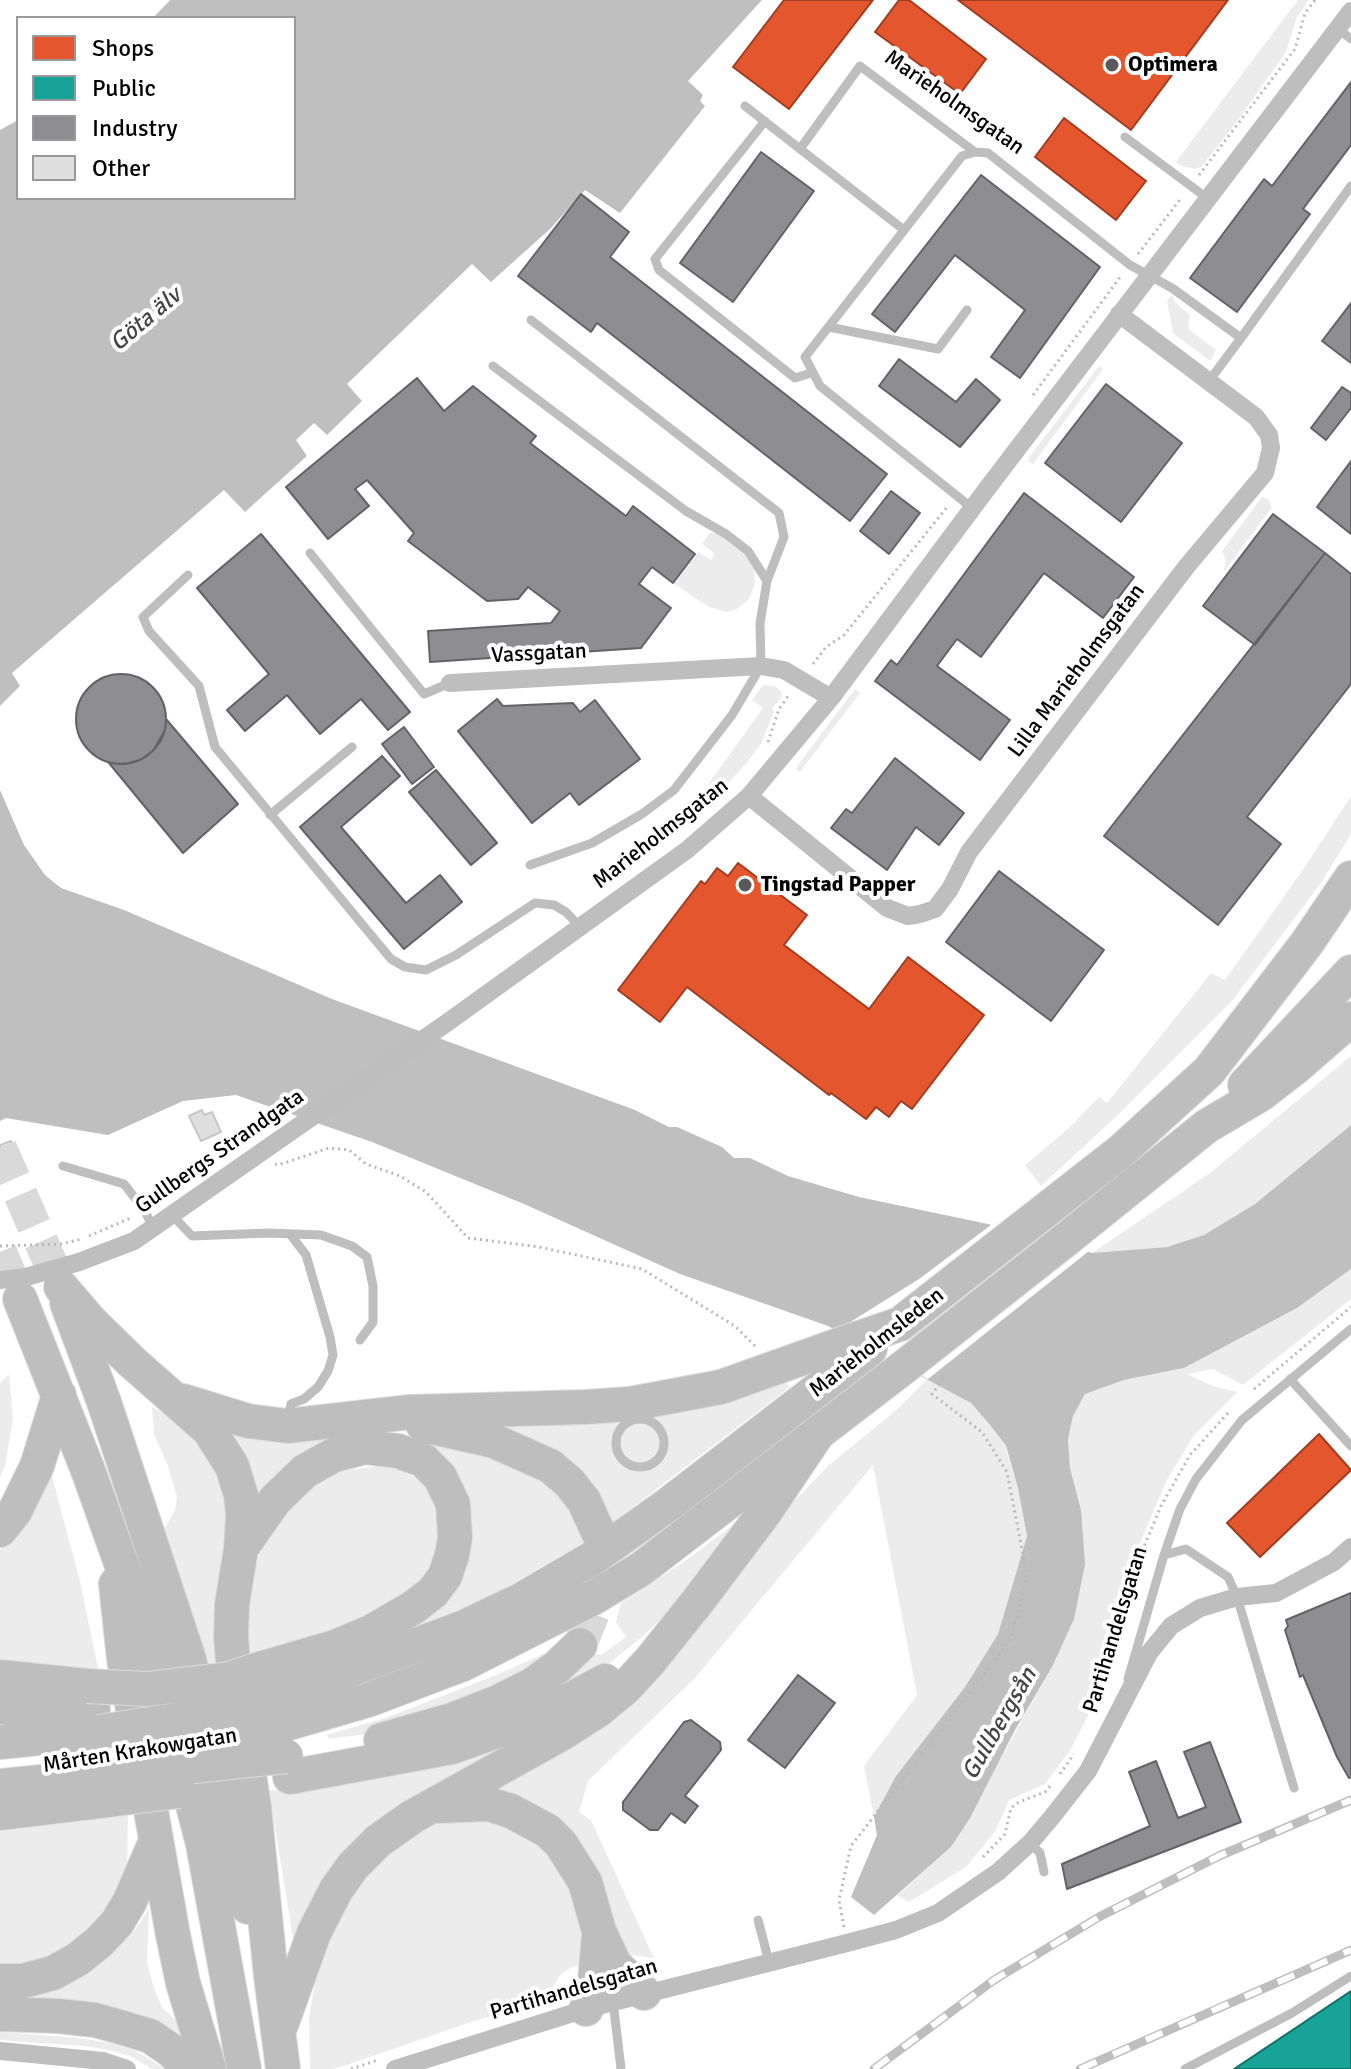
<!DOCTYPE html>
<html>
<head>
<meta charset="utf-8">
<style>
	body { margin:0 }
	#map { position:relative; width:1351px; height:2069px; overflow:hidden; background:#fff; font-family:Signika,sans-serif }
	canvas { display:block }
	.legend { position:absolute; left:16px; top:16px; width:280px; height:184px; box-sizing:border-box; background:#fff; border:2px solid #999; margin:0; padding:10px 14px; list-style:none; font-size:24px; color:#000 }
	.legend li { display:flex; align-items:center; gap:16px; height:40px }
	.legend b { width:40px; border:2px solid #999 }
</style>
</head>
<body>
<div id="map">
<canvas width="1351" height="2069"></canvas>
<ul class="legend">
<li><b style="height:22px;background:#e4572e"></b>Shops</li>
<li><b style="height:22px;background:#17a398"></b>Public</li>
<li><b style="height:22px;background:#8d8d92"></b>Industry</li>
<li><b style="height:22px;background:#dfdfdf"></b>Other</li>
</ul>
</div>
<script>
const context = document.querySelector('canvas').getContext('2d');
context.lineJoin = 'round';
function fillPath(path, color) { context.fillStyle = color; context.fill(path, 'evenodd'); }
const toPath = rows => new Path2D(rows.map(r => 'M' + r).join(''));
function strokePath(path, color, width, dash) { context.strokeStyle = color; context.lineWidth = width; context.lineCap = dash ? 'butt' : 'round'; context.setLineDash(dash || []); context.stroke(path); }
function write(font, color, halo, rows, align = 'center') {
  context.font = font + ' Signika,sans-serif'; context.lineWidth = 8; context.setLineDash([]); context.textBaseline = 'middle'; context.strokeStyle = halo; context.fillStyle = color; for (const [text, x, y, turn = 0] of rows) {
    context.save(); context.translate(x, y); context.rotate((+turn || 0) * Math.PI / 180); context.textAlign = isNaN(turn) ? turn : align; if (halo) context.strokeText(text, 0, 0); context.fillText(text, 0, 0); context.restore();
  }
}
fillPath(toPath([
	[1298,0,1309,0,1297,17,1286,52,1235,124,1201,167,1195,169,1179,165,1176,162,1178,159],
	[1172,295,1175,302,1190,315,1188,329,1216,350,1210,361,1173,333,1167,301],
	[1099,366,1103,369,1033,464,1028,461,1030,456],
	[1262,497,1269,500,1272,507,1223,573,1226,560,1222,551],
	[710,533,718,533,745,553,754,569,755,584,749,599,737,609,727,612,709,607,674,584,698,552,711,560,715,554,702,544],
	[763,685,775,686,781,691,782,697,772,708,774,712,761,744,748,761,724,788,690,818,609,875,606,875,605,872,686,815,763,708,752,700],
	[855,689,860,693,800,772,795,769],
	[1351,796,1351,834,1321,883,1232,1001,1120,1113,1041,1186,1025,1165,1069,1128,1099,1097,1107,1103,1211,973,1225,980,1304,868],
	[1351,1056,1351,1125,1255,1204,1204,1235,1168,1247,1092,1253,1210,1173],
	[1351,1269,1351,1299,1243,1385,1213,1369,1187,1374,1213,1386,1237,1392,1194,1435,1167,1480,1136,1552,1130,1596,1095,1702,1071,1749,1045,1784,1009,1800,996,1830,966,1867,909,1902,897,1896,951,1847,1052,1667,1081,1510,1070,1468,1068,1439,1073,1416,1085,1394,1124,1380,1184,1368,1297,1308],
	[9,1374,13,1419,5,1466,0,1477,0,1383],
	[783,1379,790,1387,612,1523,467,1423],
	[928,1379,971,1403,990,1425,1005,1446,1018,1488,1027,1536,998,1634,965,1687,896,1776,874,1817,864,1766,917,1695,873,1465,695,1678,588,1781,579,1812,591,1820,654,1958,633,1955,621,1957,601,1889,490,1789,579,1738,789,1506,829,1465,893,1413],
	[152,1407,179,1420,194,1432,230,1492,220,1665,207,1667,163,1531,175,1510,177,1497,168,1466,154,1434],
	[219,1423,261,1439,295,1442,324,1438,402,1435,437,1441,523,1466,565,1496,588,1540,493,1595,444,1618,398,1634,437,1603,466,1501,366,1440,253,1517],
	[379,1466,400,1470,421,1481,438,1506,444,1534,427,1585,347,1629,249,1658,246,1622,251,1583,262,1547,292,1500,334,1472],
	[51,1473,80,1581,99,1673,0,1666,0,1550,28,1520],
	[749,1513,683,1598,642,1637,607,1665,475,1725,569,1675,596,1654,601,1655,626,1637,616,1622,621,1603,685,1561],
	[543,1654,545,1660,511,1682,367,1734,328,1739,327,1735,388,1717,494,1676],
	[539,1730,396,1814,295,1950,269,1791,368,1778],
	[128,1811,127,1869,112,1903,94,1925,71,1948,37,1962,0,1965,0,1829],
	[498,1821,542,1845,571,1885,582,1927,586,1964,572,1967,560,1975,550,1992,538,2002,468,2023,344,2066,333,2069,310,2069,309,2017,316,1978,327,1939,364,1872,432,1822],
	[149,1909,147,1962,154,1988,162,2007,179,2024,183,2044,0,1998,120,1938,130,1937],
	[0,2032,80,2038,115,2044,136,2051,166,2069,152,2069,132,2057,110,2050,84,2046,0,2040]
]), '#ececec');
fillPath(toPath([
	[170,0,762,0,688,81,703,95,700,101,705,106,620,213,585,190,551,228,491,282,472,264,347,384,362,401,327,435,314,423,296,440,307,456,245,512,224,490,12,673,20,686,0,706,0,130,18,120,18,198,294,198,294,18,153,18],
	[0,790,24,845,45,875,61,888,124,910,332,999,635,1110,669,1127,677,1127,722,1147,734,1158,750,1158,788,1176,859,1197,988,1224,1092,1253,1167,1247,1204,1235,1255,1204,1351,1125,1351,1269,1297,1308,1184,1368,1124,1380,1085,1394,1073,1416,1068,1439,1070,1468,1081,1510,1085,1564,1074,1619,1052,1667,1015,1730,970,1818,951,1847,874,1915,851,1897,877,1835,874,1817,896,1776,965,1687,998,1634,1027,1536,1018,1488,1006,1446,990,1425,971,1403,828,1326,680,1274,524,1204,372,1142,236,1095,183,1101,108,1135,6,1118,0,1121]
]), '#bfbfbf');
fillPath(toPath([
	[995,1222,1089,1251,928,1379,836,1331,919,1279]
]), '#fff');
const shops = toPath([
	[784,0,873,0,789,109,733,67,784,0],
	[899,0,909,0,986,59,960,94,875,32,899,0],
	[958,0,1228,0,1131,130,958,0],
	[1064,118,1146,181,1116,220,1035,157,1064,118],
	[738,863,807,915,784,945,869,1009,908,957,984,1015,912,1109,901,1101,889,1117,876,1107,866,1119,831,1093,829,1095,687,987,660,1022,618,990,701,881,705,884,717,868,728,876,738,863],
	[1319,1434,1351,1470,1260,1557,1227,1523,1319,1434]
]);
fillPath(shops, '#e4572e');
strokePath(shops, '#a03d20', 2);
const public = toPath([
	[1351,1991,1351,2069,1234,2069,1351,1991]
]);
fillPath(public, '#17a398');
strokePath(public, '#10726a', 2);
const industry = toPath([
	[1351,82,1351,145,1303,209,1310,214,1237,312,1190,278,1264,179,1272,186,1351,82],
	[761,152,814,191,733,302,680,263,761,152],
	[981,175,1100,267,1020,378,991,357,1025,310,955,255,895,332,872,314,981,175],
	[581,194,629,232,610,257,887,474,850,521,597,323,591,332,518,276,581,194],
	[1351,303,1351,363,1322,341,1351,303],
	[899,359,956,402,976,379,1000,400,960,447,879,386,899,359],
	[417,378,444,411,473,386,536,436,530,443,626,516,633,506,695,554,673,583,652,567,639,584,671,608,641,648,430,662,428,631,551,623,560,611,528,587,518,599,487,601,408,541,414,533,367,480,355,489,369,506,328,539,286,487,417,378],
	[1106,384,1182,443,1121,522,1045,463,1106,384],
	[1342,387,1351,393,1351,408,1326,440,1311,428,1342,387],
	[1351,461,1351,534,1317,507,1351,461],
	[891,491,920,513,889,554,860,531,891,491],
	[1024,493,1134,577,1103,618,1044,573,981,657,957,639,937,666,1010,720,980,760,875,681,891,660,897,665,1024,493],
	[1273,514,1325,553,1255,645,1203,606,1273,514],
	[261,534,410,712,388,730,361,699,320,734,287,695,245,731,227,710,269,674,197,588,261,534],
	[1325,553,1351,574,1351,684,1247,817,1281,844,1218,925,1104,836,1325,553],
	'76 719a45 45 0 1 1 90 0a45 45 0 1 1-90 0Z',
	[497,699,503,706,573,703,580,712,595,700,640,759,579,805,570,793,532,823,458,731,497,699],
	[166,719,238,804,183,853,109,763,125,764,140,760,153,751,165,730,166,719],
	[404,727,434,767,412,784,382,744,404,727],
	[382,756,400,776,341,827,406,903,440,875,462,902,404,949,300,827,382,756],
	[895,758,964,813,939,845,916,827,887,870,831,828,846,809,852,813,895,758],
	[436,770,497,843,471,865,409,792,436,770],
	[999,871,1104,950,1051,1021,946,942,999,871],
	[1351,1593,1351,1777,1349,1778,1337,1757,1303,1675,1300,1677,1285,1630,1288,1626,1286,1620,1351,1593],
	[798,1675,835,1703,785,1768,748,1740,798,1675],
	[691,1720,720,1742,721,1750,685,1796,698,1806,685,1823,671,1813,658,1830,650,1830,623,1810,623,1802,684,1722,691,1720],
	[1210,1742,1241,1822,1067,1889,1062,1864,1150,1826,1129,1772,1156,1761,1178,1818,1206,1807,1184,1752,1210,1742]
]);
fillPath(industry, '#8d8d92');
strokePath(industry, '#636366', 2);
const building = toPath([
	[202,1110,204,1115,212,1112,221,1132,201,1141,189,1116,202,1110],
	[11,1141,22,1168,0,1178,0,1145,11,1141]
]);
fillPath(building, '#dfdfdf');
strokePath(building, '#c7c7c7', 2);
strokePath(toPath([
	[0,1148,61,1287],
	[0,1252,20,1299],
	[580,1645,601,1593,602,1574]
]), '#d9d9d9', 34, [34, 17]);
const highway = toPath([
	[1245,1085,1351,972],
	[1064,1241,1207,1126,1261,1094,1296,1067,1351,1019],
	[61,1287,92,1323,132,1362,209,1430,232,1466,241,1495,243,1515,241,1549,232,1604,231,1637,234,1675,254,1807,271,1976,283,2069],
	[20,1299,89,1473,155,1659,203,1844,244,2069],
	[67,1303,104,1402,189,1659,248,1907],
	[900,1324,1120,1152,1209,1071,1307,943,1351,878],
	[183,1401,248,1421,287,1426,410,1412,586,1407,630,1404,721,1387,853,1340],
	[423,1425,494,1441,550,1466,569,1482,584,1501,599,1534],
	[0,1530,15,1511,37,1466,59,1395],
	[242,1547,275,1500,305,1471,334,1455,365,1447,398,1451,423,1460,440,1477,453,1504,455,1538,452,1555,445,1576,433,1592,414,1607,371,1632,335,1647,263,1668],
	[116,1584,124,1659,173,1935,183,1983,209,2069],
	[0,1677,87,1686],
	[271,1699,462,1628,521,1600,593,1558,669,1504,870,1349],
	[0,1707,93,1710],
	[279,1726,368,1700,463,1664,593,1598,641,1569,904,1367],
	[381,1740,452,1720,498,1702,532,1685,557,1667,580,1645],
	[0,1742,99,1732],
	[290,1777,452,1747,542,1715,605,1681],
	[0,1786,110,1775],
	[439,1806,488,1804,511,1811,548,1831,561,1844,585,1882,599,1931,615,1965,644,1993],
	[0,1813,116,1799],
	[0,1981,23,1981,53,1973,78,1959,99,1942,117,1923,130,1901,156,1841],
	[586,2009,595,1981,599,1935],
	[0,2014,58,2016,95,2020,120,2027,150,2036,172,2051,189,2069],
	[281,2025,314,1933,336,1890,353,1866,378,1841,412,1817,561,1734,597,1711,625,1688,650,1661,698,1601,765,1512,816,1436]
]);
strokePath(highway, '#dbdbdb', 36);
strokePath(toPath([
	[1199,175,1295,49,1305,13,1315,0],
	[1138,254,1182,197],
	[1033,395,1121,276],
	[813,664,826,647,844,635,948,506],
	[768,742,779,709,789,695],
	[275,1164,278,1165,329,1148,349,1150,366,1164,400,1176,426,1192,468,1238,539,1247,642,1269,735,1326,756,1347],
	[89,1236,133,1217],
	[0,1246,61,1244,82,1239],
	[1254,1389,1351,1307],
	[1101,1701,1133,1601,1140,1556,1161,1506,1190,1455,1228,1413],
	[1060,1774,1074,1754],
	[983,1857,1005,1834,1011,1808,1019,1802,1045,1792,1050,1786],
	[844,1927,839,1900,851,1846,1011,1639,1027,1575,1007,1472,982,1432,932,1394,945,1377,939,1374],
	[551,2000,566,1982],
	[351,2069,378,2060]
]), '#b9b9b9', 3, [2, 4]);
strokePath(toPath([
	[1338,29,1351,39],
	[745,106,904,230],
	[765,121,655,259,659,270,795,378,811,373],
	[1125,137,1207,198],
	[800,149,860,66,975,152,988,153,1130,265,1172,288,1241,338,1351,186],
	[531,320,779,513,784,537,767,581],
	[829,327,938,349,967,310],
	[493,366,686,511,726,534,748,551,767,581,760,623,761,666,732,715,674,790,642,814,592,843,530,865],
	[1209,381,1241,338],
	[972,508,820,386,805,357,962,156,975,152],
	[310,553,424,694,450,683],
	[188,575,143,617,149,631,199,686,215,747,391,959,405,967,426,970,456,955,535,903,554,905,566,912,580,927],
	[270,815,352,747],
	[63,1166,124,1184,145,1211,153,1228],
	[172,1215,192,1236,268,1233,321,1235,352,1246,367,1257,373,1286,373,1322,360,1340],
	[1290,1379,1351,1446],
	'616 1443a24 24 0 1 1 48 0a24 24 0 1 1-48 0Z',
	[288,1419,291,1404,304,1399,318,1387,328,1371,333,1355,330,1337,306,1255,290,1234],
	[1164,1555,1186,1549,1228,1577,1237,1597,1294,1788],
	[1128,1679,1164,1555,1180,1509,1196,1479,1242,1420,1351,1329],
	[1030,1843,1040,1853,1044,1872],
	[758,1920,769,1962],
	[613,2001,621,2069],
	[1185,2069,1292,2013,1351,1976]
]), '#bebebe', 9);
strokePath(toPath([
	[450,683,761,666,784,670,831,698],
	[749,796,887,908,908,916,920,914,935,909,950,889,969,852,1187,566,1265,473,1271,448,1269,435,1256,417,1119,314],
	[0,1280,26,1277,79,1262,134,1241,448,1022,687,850,749,796,831,698,986,490,1351,11],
	[0,2051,103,2061,127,2069],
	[395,2069,586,2009,847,1943,896,1930,938,1913,998,1872,1030,1843,1052,1817,1088,1771,1149,1653,1171,1626,1200,1608,1237,1597,1276,1593,1334,1562,1351,1547]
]), '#bebebe', 18);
strokePath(highway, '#bebebe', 34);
const rail = toPath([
	[874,2069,994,1980,1099,1917,1219,1856,1351,1800],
	[1080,2069,1351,1950]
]);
strokePath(rail, '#bebebe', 9);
strokePath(rail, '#fff', 6, [18]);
const highwayBridge = toPath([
	[853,1340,900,1324],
	[904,1367,1064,1241],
	[87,1686,147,1689,229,1679,263,1668],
	[99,1732,188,1718,271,1699],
	[173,1748,279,1726],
	[110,1775,286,1756],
	[116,1799,179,1791]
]);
strokePath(highwayBridge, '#dbdbdb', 36, []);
strokePath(highwayBridge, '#bebebe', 34);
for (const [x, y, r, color] of [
	[1112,65,8,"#595959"],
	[745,885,8,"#595959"]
]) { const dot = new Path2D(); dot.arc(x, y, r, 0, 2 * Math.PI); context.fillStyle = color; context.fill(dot); strokePath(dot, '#fff', 3); }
write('bold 22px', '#000', '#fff', [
	["Optimera",1128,65],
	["Tingstad Papper",761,885]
], 'left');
write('22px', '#000', '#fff', [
	["Marieholmsgatan",954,103,35],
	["Vassgatan",539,654,-3],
	["Lilla Marieholmsgatan",1077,671,-53],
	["Marieholmsgatan",661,834,-38],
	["Gullbergs Strandgata",220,1152,-35],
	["Marieholmsleden",877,1343,-38],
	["Partihandelsgatan",1116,1630,-73],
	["Mårten Krakowgatan",140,1751,-9],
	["Partihandelsgatan",574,1990,-16]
]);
write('italic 24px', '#444', '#fff', [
	["Göta älv",146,320,-40],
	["Gullbergsån",1000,1724,-60]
]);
</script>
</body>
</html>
